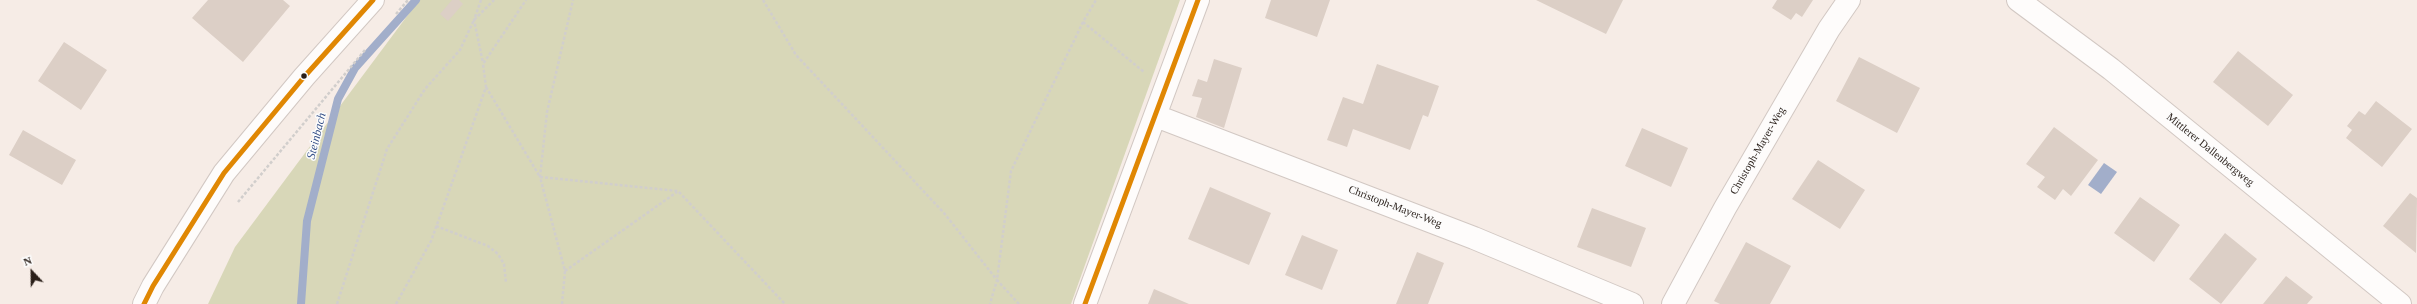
<!DOCTYPE html>
<html>
<head>
<meta charset="utf-8">
<style>
	body { margin:0 }
	#map { position:relative; width:2417px; height:304px; overflow:hidden; background:#f6ece6; font-family:Georgia,serif }
	canvas { display:block }
	.north { position:absolute; left:12px; top:252px; width:40px; height:40px; -webkit-text-stroke:3px #fcfcfc; paint-order:stroke; rotate:338deg; font-size:11px; font-weight:700; line-height:16px; text-align:center; color:#2a1f19 }
	.north::after { content:''; display:block; margin:auto; width:14px; height:18px; background:#2a1f19; clip-path:polygon(50% 0,100% 100%,50% 72%,0 100%) }
</style>
</head>
<body>
<div id="map">
<canvas width="2417" height="304"></canvas>
<div class="north">N</div>
</div>
<script>
const context = document.querySelector('canvas').getContext('2d');
context.lineJoin = 'round';
function fillPath(path, color) { context.fillStyle = color; context.fill(path, 'evenodd'); }
const toPath = rows => new Path2D(rows.map(r => 'M' + r).join(''));
function strokePath(path, color, width, dash) { context.strokeStyle = color; context.lineWidth = width; context.lineCap = dash ? 'butt' : 'round'; context.setLineDash(dash || []); context.stroke(path); }
function write(font, color, halo, rows, align = 'center') {
  context.font = font + ' Georgia,serif'; context.lineWidth = 3; context.setLineDash([]); context.textBaseline = 'middle'; context.strokeStyle = halo; context.fillStyle = color; for (const [text, x, y, turn = 0] of rows) {
    context.save(); context.translate(x, y); context.rotate((+turn || 0) * Math.PI / 180); context.textAlign = isNaN(turn) ? turn : align; if (halo) context.strokeText(text, 0, 0); context.fillText(text, 0, 0); context.restore();
  }
}
fillPath(toPath([
	[419,0,1180,0,1071,304,208,304,235,247]
]), '#d8d7b8');
fillPath(toPath([
	[2104,163,2117,172,2101,194,2088,185]
]), '#a2aeca');
strokePath(toPath([
	[301,304,307,221,338,99,355,68,416,0]
]), '#a2aeca', 8);
fillPath(toPath([
	[208,0,283,0,290,6,243,62,192,18],
	[452,0,459,0,463,4,448,21,440,14],
	[1271,0,1330,0,1317,37,1265,18],
	[1536,0,1623,0,1606,34],
	[1777,0,1813,0,1802,17,1796,13,1791,20,1772,8],
	[64,42,107,70,81,110,38,81],
	[2238,51,2293,95,2268,126,2213,82],
	[1859,57,1920,88,1897,133,1836,101],
	[1214,59,1242,68,1224,128,1196,117,1202,98,1192,96,1198,79,1207,82],
	[1377,64,1439,86,1428,117,1423,115,1410,150,1353,129,1347,147,1327,140,1343,97,1363,104],
	[2376,101,2412,129,2382,167,2346,138,2352,130,2347,126,2359,111,2365,115],
	[2054,127,2098,160,2071,196,2063,189,2055,200,2037,187,2045,177,2026,164],
	[1642,128,1688,148,1671,187,1625,166],
	[23,130,76,160,62,185,9,155],
	[1818,160,1865,190,1840,229,1792,199],
	[1210,187,1271,213,1249,265,1188,239],
	[2410,193,2417,198,2416,253,2383,226],
	[2140,197,2180,225,2154,262,2114,233],
	[1592,208,1646,228,1631,267,1577,247],
	[2225,233,2257,259,2221,304,2189,279],
	[1302,235,1338,250,1322,290,1285,275],
	[1746,242,1791,266,1770,304,1720,304,1714,301],
	[1417,252,1444,263,1428,304,1396,304],
	[2286,276,2313,297,2307,304,2263,304],
	[1154,289,1189,304,1148,304]
]), '#dccfc6');
const street = toPath([
	[2018,0,2111,69,2400,304],
	[1156,116,1474,238,1632,304],
	[144,304,153,286,224,173,304,77,373,0],
	[1085,304,1198,0],
	[1673,304,1725,208,1829,29,1849,0]
]);
strokePath(street, '#d2c8c3', 24);
strokePath(toPath([
	[481,0,474,20,483,63],
	[763,0,796,55,944,213,997,280,990,304],
	[396,14,408,0],
	[1083,22,1144,72],
	[486,87,540,177,678,191,785,304],
	[238,202,365,50],
	[436,226,488,246,498,254,504,264,506,283],
	[565,271,677,192],
	[337,304,387,149,425,89,460,50,474,20,494,0],
	[396,304,431,241,447,197,486,87,483,64,526,0],
	[562,304,565,271,540,177,547,112,573,0],
	[1019,304,997,280,1011,171,1083,22,1096,0]
]), '#d1cecc', 2.5, [3, 2]);
strokePath(street, '#fefcfb', 22);
strokePath(toPath([
	[144,304,153,286,224,173,304,77,373,0],
	[1085,304,1198,0]
]), '#e08703', 5);
for (const [x, y, r, color] of [
	[304,76,3.5,"#2a1f19"]
]) { const dot = new Path2D(); dot.arc(x, y, r, 0, 2 * Math.PI); context.fillStyle = color; context.fill(dot); strokePath(dot, '#fcfcfc', 1.5); }
write('11px', '#2a1f19', '#fcfcfc', [
	["Mittlerer Dallenbergweg",2210,150,39],
	["Christoph-Mayer-Weg",1758,151,-60],
	["Christoph-Mayer-Weg",1395,207,21]
]);
write('italic 12px', '#365088', '#fcfcfc', [
	["Steinbach",317,136,-76]
]);
</script>
</body>
</html>
